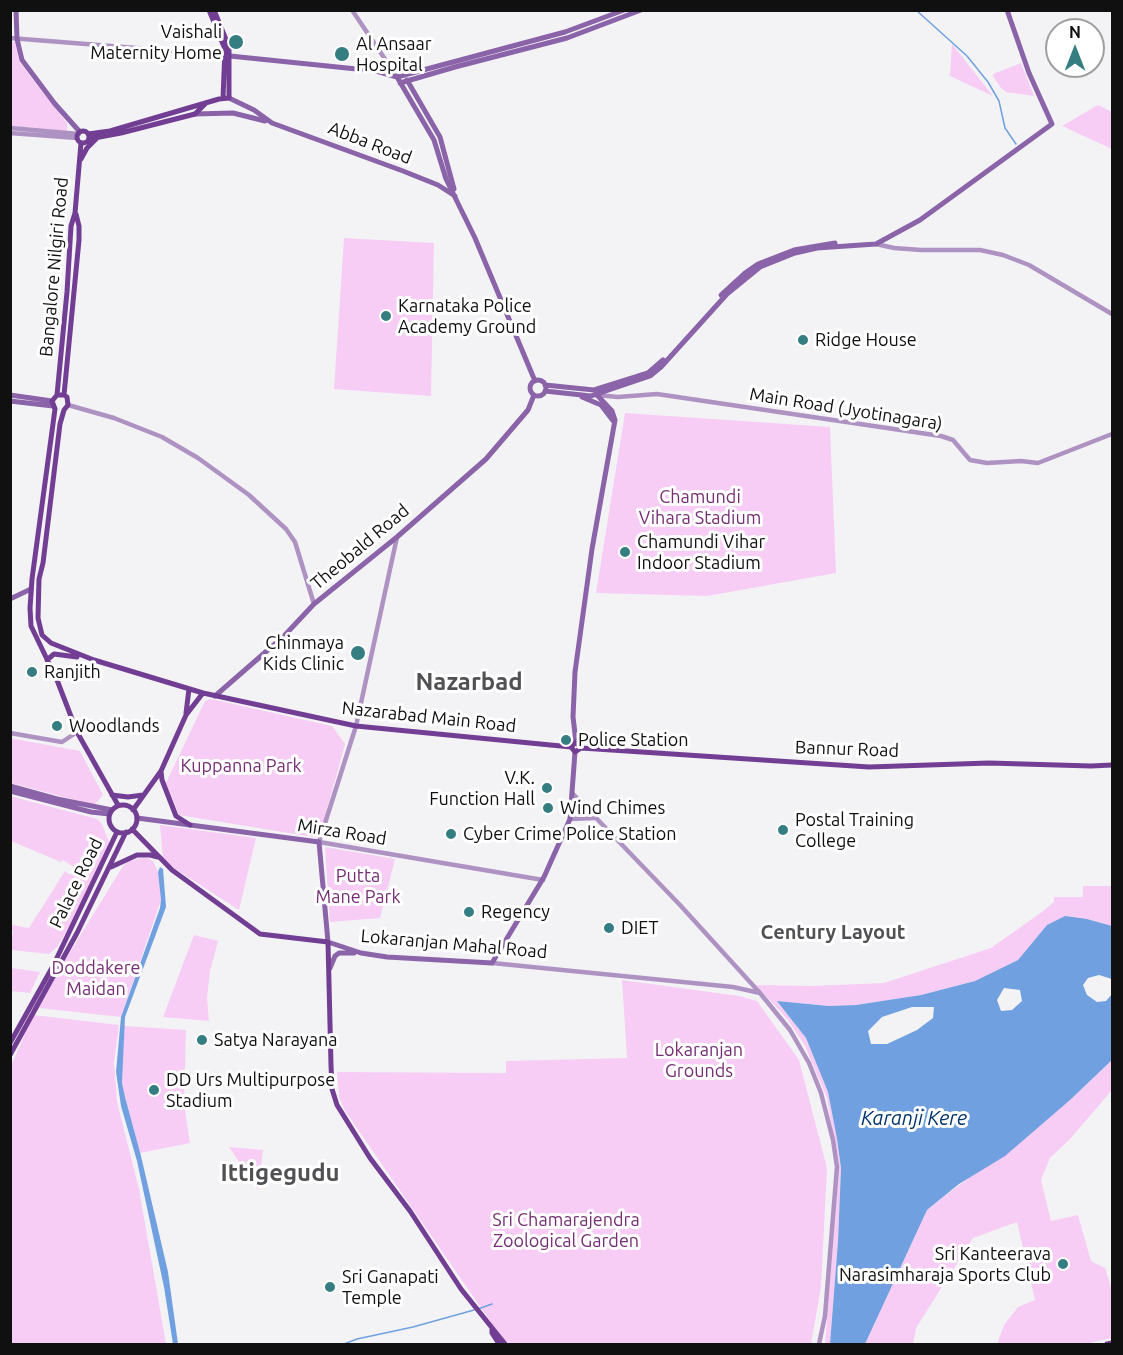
<!DOCTYPE html>
<html>
<head>
<meta charset="utf-8">
<style>
	body { margin:0 }
	#map { position:relative; width:1123px; height:1355px; overflow:hidden; background:#f3f3f6; font-family:Ubuntu,sans-serif }
	canvas { display:block }
	.frame { position:absolute; inset:0; border:12px solid #101011; pointer-events:none }
	.north { position:absolute; left:1045px; top:18px; width:60px; height:60px; box-sizing:border-box; background:#fff; border:2px solid #9f9fa0; border-radius:50%; rotate:0deg; font-size:16px; font-weight:700; line-height:24px; text-align:center; color:#101011 }
	.north::after { content:''; display:block; margin:auto; width:21px; height:27px; background:#347d81; clip-path:polygon(50% 0,100% 100%,50% 72%,0 100%) }
</style>
</head>
<body>
<div id="map">
<canvas width="1123" height="1355"></canvas>
<div class="frame"></div>
<div class="north">N</div>
</div>
<script>
const context = document.querySelector('canvas').getContext('2d');
context.lineJoin = 'round';
function fillPath(path, color) { context.fillStyle = color; context.fill(path, 'evenodd'); }
const toPath = rows => new Path2D(rows.map(r => 'M' + r).join(''));
function strokePath(path, color, width, dash) { context.strokeStyle = color; context.lineWidth = width; context.lineCap = dash ? 'butt' : 'round'; context.setLineDash(dash || []); context.stroke(path); }
function write(font, color, halo, rows, align = 'center') {
  context.font = font + ' Ubuntu,sans-serif'; context.lineWidth = 6; context.setLineDash([]); context.textBaseline = 'middle'; context.strokeStyle = halo; context.fillStyle = color; for (const [text, x, y, turn = 0] of rows) {
    context.save(); context.translate(x, y); context.rotate((+turn || 0) * Math.PI / 180); context.textAlign = isNaN(turn) ? turn : align; if (halo) context.strokeText(text, 0, 0); context.fillText(text, 0, 0); context.restore();
  }
}
fillPath(toPath([
	[10,42,15,42,20,63,67,123,67,131,11,126],
	[952,44,993,96,950,76],
	[1021,63,1034,96,1006,92,1001,88,994,78,993,74],
	[1098,105,1112,112,1112,149,1062,126],
	[344,238,434,243,431,396,334,389],
	[625,413,830,427,836,573,707,596,596,593],
	[211,699,332,726,345,744,319,838,179,815,166,783,205,701],
	[10,738,80,751,103,795,94,805,11,783],
	[10,796,97,819,102,824,110,845,101,873,57,947,49,954,11,950,11,934,13,935,13,931,11,930,12,925,29,928,65,871,70,875,75,868,63,860,61,862,11,841],
	[160,825,256,838,239,910,174,868,163,858],
	[325,847,395,859,380,918,330,922],
	[1112,857,1112,926,1087,919,1047,925,1018,960,975,981,921,995,856,1005,829,1006,778,1001,806,1038,828,1092,837,1139,841,1168,838,1241,830,1344,825,1344,839,1170,827,1098,805,1046,788,1020,756,985,812,986,884,983,991,948,1042,912,1054,902,1054,897,1083,897,1083,886,1111,886],
	[141,858,148,858,153,861,158,872,161,900,121,1017,39,1008,38,1004,123,866,127,862],
	[194,935,218,941,210,971,207,998,209,1021,163,1017],
	[11,968,40,972,30,993,11,991],
	[622,980,739,996,757,1001,799,1060,827,1168,821,1287,811,1344,506,1344,345,1111,339,1097,337,1072,506,1073,506,1061,627,1058],
	[33,1015,119,1025,114,1062,117,1102,139,1189,166,1344,11,1344,11,1066],
	[124,1026,186,1030,184,1103,190,1143,140,1153,125,1097,122,1083],
	[1112,1060,1112,1090,1071,1138,1050,1158,1041,1180,1051,1221,1078,1215,1091,1261,1105,1268,1112,1290,1112,1338,1085,1344,997,1344,1004,1325,1018,1307,1035,1300,1017,1222,973,1238,916,1328,913,1344,865,1344,927,1210,1070,1100],
	[229,1147,263,1150,258,1190]
]), '#f7cdf5');
fillPath(toPath([
	[160,867,163,869,166,907,125,1017,122,1083,125,1097,141,1156,168,1272,178,1344,173,1344,164,1287,137,1161,121,1106,116,1072,121,1017,160,908,161,900,158,872],
	[1065,916,1087,919,1112,926,1112,979,1099,975,1088,978,1083,985,1087,995,1097,1002,1106,1001,1112,994,1112,1060,1070,1100,1005,1156,959,1184,927,1210,865,1344,830,1344,838,1241,841,1168,837,1139,828,1092,806,1038,777,1001,829,1006,856,1005,921,995,975,981,1018,960,1047,925],
	[1004,988,1020,990,1022,1001,1012,1010,1001,1011,997,1000],
	[912,1007,934,1007,933,1018,917,1030,887,1044,871,1044,868,1031,882,1017]
]), '#70a0df');
strokePath(toPath([
	[916,10,967,56,988,82,999,101,1005,128,1016,144],
	[478,1309,492,1304],
	[344,1344,357,1339,413,1327,474,1310]
]), '#70a0df', 1.5);
strokePath(toPath([
	[352,10,397,77],
	[10,38,225,55],
	[10,128,79,134],
	[10,133,77,138],
	[876,244,894,248,921,250,980,250,1003,255,1029,265,1112,314],
	[597,395,618,397,657,394,941,436,953,440,970,460,987,463,1021,461,1038,463,1112,434],
	[68,405,114,418,162,437,198,458,249,495,286,529,295,542,314,604],
	[397,537,356,726,319,842,543,880],
	[10,733,62,742,77,732],
	[573,794,680,905,760,993,790,1030,809,1063,821,1093,833,1140,837,1167,825,1316,819,1344],
	[570,819,595,818],
	[492,963,733,987,760,993]
]), '#ad92c2', 4.5);
strokePath(toPath([
	[16,10,17,39,22,60,55,104,80,132],
	[230,56,376,71,397,77,565,32,624,10],
	[397,77,434,140,446,179,475,238,535,381],
	[407,80,440,137,454,189],
	[400,83,455,67,567,38,641,10],
	[229,98,254,110,272,123,403,171,438,185,455,196],
	[195,114,233,113,265,121],
	[721,295,745,273,758,264,794,250,835,243],
	'530 388a8 8 0 1 1 16 0a8 8 0 1 1-16 0Z',
	[545,385,594,390,648,373,663,360],
	[545,391,591,396,650,376,661,367,727,294,760,267,795,253,817,248,876,244,920,220,1052,124,1029,73,1007,10],
	[10,395,52,401],
	[582,397,601,405,614,422],
	[10,401,53,406],
	[10,599,31,589],
	[215,696,284,636,314,604,397,537,486,459,528,410,534,395],
	[576,742,573,717,575,672,592,549,615,420,612,411,597,395],
	[10,786,57,799,112,810],
	[10,791,91,812,109,814],
	[137,818,319,842,328,942,361,953,387,957,492,963,544,877,570,819,575,752],
	[330,968,335,956,339,953,354,953]
]), '#8b63a8', 5);
strokePath(toPath([
	[209,10,225,49,223,98],
	'77 137a6 6 0 1 1 12 0a6 6 0 1 1-12 0Z',
	[88,134,110,131,219,99,229,98,229,47,214,10],
	[89,139,121,133,195,114,206,103],
	[81,143,75,213,71,226,67,292,57,395,52,401,55,409,32,579,30,608,31,626,57,680,77,732,118,805],
	[81,159,87,148,97,138],
	[57,395,64,395,67,397,68,405,64,410,60,424,43,563,39,579,38,618,42,635,51,643,94,660,203,693,356,726,571,747,575,752,581,748,576,742,571,747],
	[64,395,79,240,79,226,76,214],
	[47,660,54,654,77,657],
	[186,713,189,689],
	[581,748,869,767,989,763,1091,766,1112,765],
	[161,771,162,780,176,816,190,825],
	[112,795,128,797,143,795],
	'109 819a14 14 0 1 1 28 0a14 14 0 1 1-28 0Z',
	[133,810,161,771,186,715,203,693],
	[132,829,172,870,260,934,328,942,331,1065,332,1089,337,1105,370,1158,410,1211,461,1289,505,1344],
	[111,867,137,855,150,855,158,857],
	[10,1043,53,966,117,832],
	[10,1055,77,933,126,832],
	[492,1329,492,1333,499,1344],
	[1107,1344,1112,1343]
]), '#723e94', 5);
for (const [x, y, r, color] of [
	[236,42,8,"#347d81"],
	[342,54,8,"#347d81"],
	[386,316,6,"#347d81"],
	[803,340,6,"#347d81"],
	[625,552,6,"#347d81"],
	[358,653,8,"#347d81"],
	[32,672,6,"#347d81"],
	[57,726,6,"#347d81"],
	[566,740,6,"#347d81"],
	[547,788,6,"#347d81"],
	[548,808,6,"#347d81"],
	[783,830,6,"#347d81"],
	[451,834,6,"#347d81"],
	[469,912,6,"#347d81"],
	[609,928,6,"#347d81"],
	[202,1040,6,"#347d81"],
	[154,1090,6,"#347d81"],
	[1063,1264,6,"#347d81"],
	[330,1287,6,"#347d81"]
]) { const dot = new Path2D(); dot.arc(x, y, r, 0, 2 * Math.PI); context.fillStyle = color; context.fill(dot); strokePath(dot, '#fff', 2); }
write('18px', '#101011', '#fff', [
	["Vaishali",222,32,"right"],
	["Maternity Home",222,53,"right"],
	["Al Ansaar",356,44],
	["Hospital",356,65],
	["Karnataka Police",398,306],
	["Academy Ground",398,327],
	["Ridge House",815,340],
	["Chamundi Vihar",637,542],
	["Indoor Stadium",637,563],
	["Chinmaya",344,643,"right"],
	["Kids Clinic",344,664,"right"],
	["Ranjith",44,672],
	["Woodlands",69,726],
	["Police Station",578,740],
	["V.K.",535,778,"right"],
	["Function Hall",535,799,"right"],
	["Wind Chimes",560,808],
	["Postal Training",795,820],
	["College",795,841],
	["Cyber Crime Police Station",463,834],
	["Regency",481,912],
	["DIET",621,928],
	["Satya Narayana",214,1040],
	["DD Urs Multipurpose",166,1080],
	["Stadium",166,1101],
	["Sri Kanteerava",1051,1254,"right"],
	["Narasimharaja Sports Club",1051,1275,"right"],
	["Sri Ganapati",342,1277],
	["Temple",342,1298]
], 'left');
write('18px', '#101011', '#fff', [
	["Abba Road",370,143,21],
	["Bangalore Nilgiri Road",54,267,-85],
	["Main Road (Jyotinagara)",846,409,9],
	["Theobald Road",360,547,-40],
	["Nazarabad Main Road",429,717,6],
	["Bannur Road",847,749,2],
	["Mirza Road",342,832,9],
	["Palace Road",76,883,-64],
	["Lokaranjan Mahal Road",454,944,5]
]);
write('18px', '#752e74', '#fff', [
	["Chamundi",700,497],
	["Vihara Stadium",700,518],
	["Kuppanna Park",241,766],
	["Putta",358,876],
	["Mane Park",358,897],
	["Doddakere",96,968],
	["Maidan",96,989],
	["Lokaranjan",699,1050],
	["Grounds",699,1071],
	["Sri Chamarajendra",566,1220],
	["Zoological Garden",566,1241]
]);
write('bold 20px', '#515154', '#fff', [
	["Century Layout",833,932]
]);
write('italic 20px', '#00336b', '#fff', [
	["Karanji Kere",914,1118]
]);
write('bold 24px', '#515154', '#fff', [
	["Nazarbad",469,682],
	["Ittigegudu",280,1173]
]);
</script>
</body>
</html>
